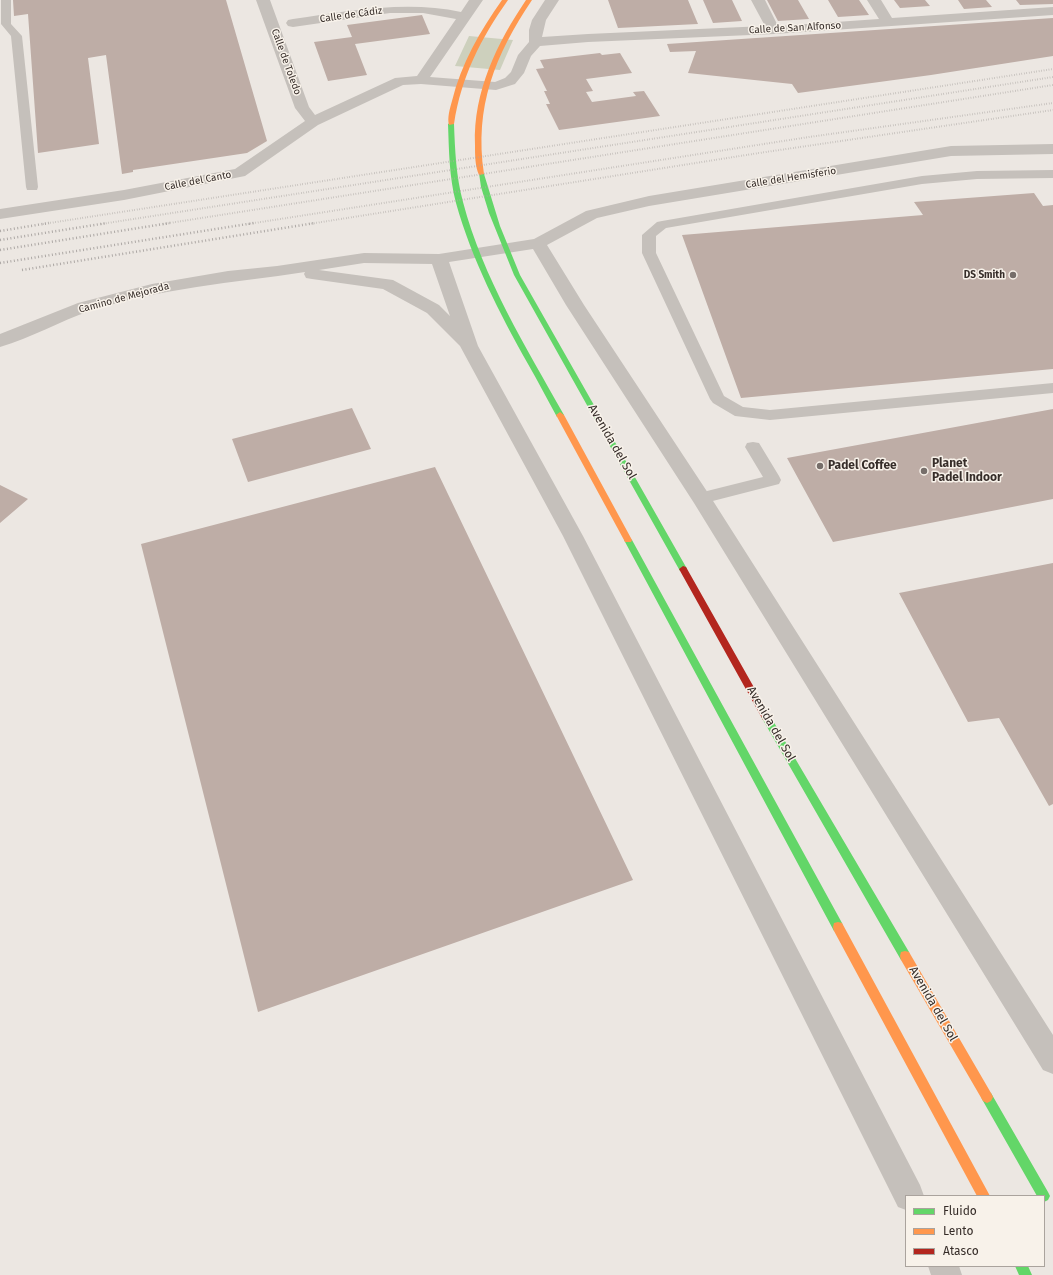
<!DOCTYPE html>
<html>
<head>
<meta charset="utf-8">
<style>
	body { margin:0 }
	#map { position:relative; width:1053px; height:1275px; overflow:hidden; background:#ece7e2; font-family:"Fira Sans",sans-serif }
	canvas { display:block }
	.legend { position:absolute; left:905px; top:1195px; width:140px; height:72px; box-sizing:border-box; background:#f8f2ea; border:1px solid #aaa39d; margin:0; padding:5px 7px; list-style:none; font-size:12px; color:#362d29 }
	.legend li { display:flex; align-items:center; gap:8px; height:20px }
	.legend b { width:20px; border:1px solid #aaa39d }
</style>
</head>
<body>
<div id="map">
<canvas width="1053" height="1275"></canvas>
<ul class="legend">
<li><b style="height:5px;background:#63d668"></b>Fluido</li>
<li><b style="height:5px;background:#ff974d"></b>Lento</li>
<li><b style="height:5px;background:#b3261e"></b>Atasco</li>
</ul>
</div>
<script>
const context = document.querySelector('canvas').getContext('2d');
context.lineJoin = 'round';
function fill(path, color) {
  context.fillStyle = color;
  context.fill(path, 'evenodd');
}
function stroke(path, color, width, dash) {
  context.strokeStyle = color;
  context.lineWidth = width;
  context.lineCap = dash ? 'butt' : 'round';
  context.setLineDash(dash || []);
  context.stroke(path);
}
function drawText(font, color, halo, rows, align = 'center') {
  context.font = font + ' "Fira Sans",sans-serif';
  context.lineWidth = 3;
  context.setLineDash([]);
  context.textBaseline = 'middle';
  context.strokeStyle = halo;
  context.fillStyle = color;
  for (const [text, x, y, turn = 0] of rows) {
    context.save();
    context.translate(x, y);
    context.rotate((+turn || 0) * Math.PI / 180);
    context.textAlign = isNaN(turn) ? turn : align;
    if (halo) context.strokeText(text, 0, 0);
    context.fillText(text, 0, 0);
    context.restore();
  }
}
fill(new Path2D(`
	M469,36l44,4 -13,30 -45,-4z`), '#cdd0bd');
fill(new Path2D(`
	M13,0h213l41,141 -20,12 -114,17v2l-11,2 -16,-119 -18,3 11,86 -61,9 -10,-139 -14,2z
	M608,0h80l10,24 -80,4z
	M703,0h29l10,21 -29,2z
	M767,0h31l11,19 -31,2z
	M828,0h31l10,15 -31,2z
	M894,0h31l5,6 -30,2z
	M958,0h28l6,7 -28,2z
	M1016,0h37v4l-33,1z
	M422,15l8,19 -75,10 12,31 -39,6 -14,-39 38,-5 -5,-12z
	M1053,18v38l-122,19 -133,18 -6,-9 -104,-11 8,-22 -26,1 -3,-8z
	M600,53l2,2 18,-2 12,20 -46,6 7,12 -7,1 6,10 44,-6 -3,-4 11,-1 16,25 -101,14 -13,-26h4l-6,-13h3l-11,-22 8,-1 -4,-8z
	M1034,193l9,13 10,-1v164l-312,29 -59,-163 241,-20 -9,-13z
	M352,408l19,41 -123,33 -16,-43z
	M1053,409v90l-220,43 -46,-84z
	M435,467l198,413 -375,132 -117,-468z
	M0,485l28,14 -28,24z
	M1053,563v241l-4,2 -50,-88 -31,4 -69,-129z`), '#beada6');
fill(new Path2D(`
	M1,0h10v24l11,12 16,151 -1,3h-10l-1,-3 -15,-151 -10,-12z
	M1053,170v8l-76,1 -55,5 -256,44 -10,8v17l68,143 19,11 27,3 283,-27v10l-283,27 -35,-4 -22,-13 -3,-4 -68,-146v-18l15,-13 5,-1 260,-45 55,-5z
	M753,442l6,1 20,33 2,4 -2,4 -78,20 -6,-2 -2,-4 2,-4 68,-17 -18,-30 2,-4z`), '#c5c0bb');
fill(new Path2D(`
	M256,0h14l39,107 6,8 80,-37 22,-2 39,-57 -33,-6h-33l-97,14 -5,-1 -2,-3 2,-3 5,-1c55,-8 114,-19 168,-7l8,-12h14l-53,77 65,5 10,-4 6,-6 7,-17 11,-13v-12l3,-10 13,-20h14l-13,20 -4,17 46,-3 177,-8 -14,-26h14l13,26 101,-7 -12,-19h14l11,18 161,-11v8l-279,19 -186,8 -48,4 -9,10 -7,17 -9,11 -19,6 -75,-6 -18,1 -85,40 -73,51 -121,24 -124,19v-10l124,-19 111,-21 70,-48 -10,-13z
	M1053,144v10l-102,2 -302,50 -52,12 -50,27 37,60 124,188 345,542v39l-10,-4 -349,-567 -128,-198 -33,-56 -84,13 29,84 105,190 337,649 4,11h-18v14l-8,-3 -335,-671 -103,-190 -33,-33 -44,-24 -71,-10 -6,-1 -2,-4 1,-2c-72,11 -145,16 -215,39 -30,10 -59,27 -90,36v-13l78,-31 74,-19 76,-13 49,-5 87,-13 75,1 95,-15 52,-28 63,-15 302,-50zM364,263l68,1 18,52 -11,-11 -46,-25 -74,-10z
	M928,1266h31l3,9h-31z`), '#c5c0bb');
fill(new Path2D(`
	M451,122l3,2c1,26 2,52 9,78 20,76 63,145 101,213l-1,2h-6c-10,-18 -19,-36 -29,-53 -29,-52 -56,-104 -72,-161 -7,-26 -7,-53 -8,-79z
	M479,173l5,1 16,52 20,49 166,292 1,2 -1,2h-6l-166,-296 -25,-62 -8,-26z
	M628,537l4,3 210,383 1,4 -1,4 -4,1 -4,-1 -210,-391z
	M766,713l3,1 140,238 1,4 -1,4 -4,1 -4,-1 -138,-240 -2,-3 2,-3z
	M987,1091l4,2 57,99 2,4 -2,4 -4,2v-6h-7l-54,-95 -2,-4 2,-4z
	M1015,1266h13l4,9h-13z`), '#63d668');
fill(new Path2D(`
	M502,0h6c-27,38 -47,77 -54,124l-5,1c-2,-7 1,-17 3,-24 9,-37 28,-70 50,-101z
	M526,0h6c-37,55 -58,107 -48,174l-5,1c-4,-9 -4,-20 -4,-30 -2,-53 22,-102 51,-145z
	M560,412l4,3 68,125 -1,2h-6l-1,-2 -68,-125z
	M838,922l4,1 148,273h-13l-143,-265 -1,-4 1,-4z
	M905,951l4,1 82,141 2,4 -2,4 -4,2 -4,-2 -82,-141 -1,-4 1,-4z`), '#ff974d');
fill(new Path2D(`
	M683,566l3,1 83,147 2,3 -2,3 -3,1 -3,-1 -84,-151z`), '#b3261e');
stroke(new Path2D(`
	M43,224l1010,-155
	M101,224l952,-147
	M163,224l890,-139
	M248,224l561,-87 244,-34
	M309,224l450,-71 294,-43`), '#ada8a5', 2, [0.5, 2]);
stroke(new Path2D(`
	M0,231l49,-8
	M0,240l107,-17
	M0,250l170,-27
	M0,263l254,-40
	M22,270l293,-47`), '#ada8a5', 2.5, [1, 2.5]);
for (const [x, y, r, color] of [
	[1013,275,4,"#766e6a"],
	[820,466,4,"#766e6a"],
	[924,471,4,"#766e6a"]
]) {
  const dot = new Path2D();
  dot.arc(x, y, r, 0, 2 * Math.PI);
  context.fillStyle = color;
  context.fill(dot);
  stroke(dot, '#f8f2ea', 1.5);
}
drawText('10px', '#362d29', '#f8f2ea', [
	["Calle de Cádiz",351,15,-8],
	["Calle de San Alfonso",795,28,-3],
	["Calle de Toledo",286,62,70],
	["Calle del Hemisferio",791,178,-9],
	["Calle del Canto",198,181,-11],
	["Camino de Mejorada",124,298,-15]
]);
drawText('bold 10px', '#362d29', '#f8f2ea', [
	["DS Smith",1005,275]
], 'right');
drawText('12px', '#362d29', '#f8f2ea', [
	["Avenida del Sol",612,442,60],
	["Avenida del Sol",771,724,60],
	["Avenida del Sol",933,1004,60]
]);
drawText('bold 12px', '#362d29', '#f8f2ea', [
	["Planet",932,464],
	["Padel Indoor",932,478],
	["Padel Coffee",828,466]
], 'left');
</script>
</body>
</html>
